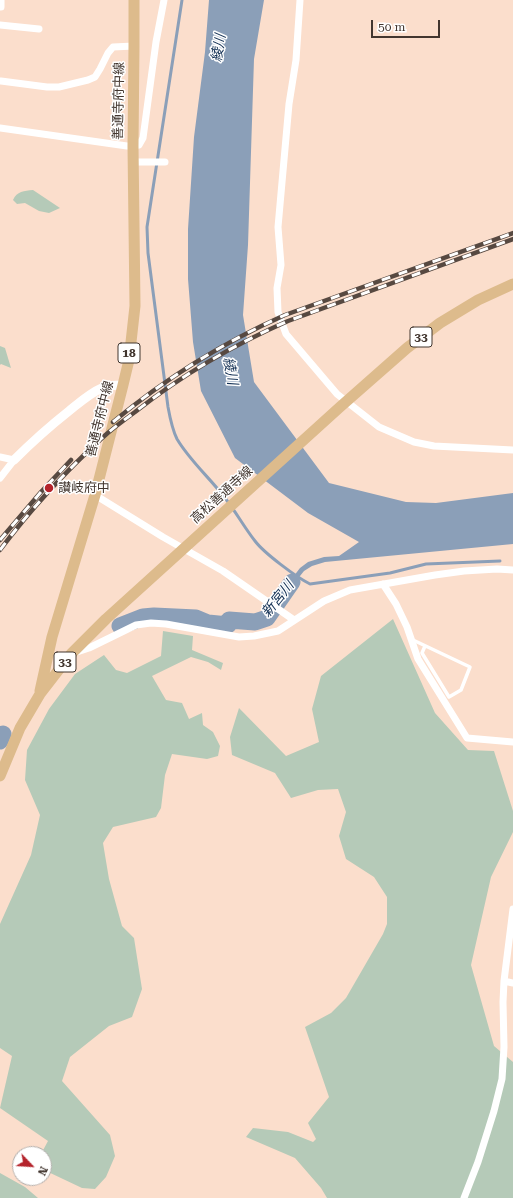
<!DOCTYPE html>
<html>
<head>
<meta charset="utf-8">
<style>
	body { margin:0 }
	#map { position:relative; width:513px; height:1198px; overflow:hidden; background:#fbdecc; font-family:"Roboto Serif",serif }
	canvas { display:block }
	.north { position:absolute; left:12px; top:1146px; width:40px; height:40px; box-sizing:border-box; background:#fff; border:1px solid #b3afac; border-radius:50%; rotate:115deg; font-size:11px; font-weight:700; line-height:16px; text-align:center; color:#42362f }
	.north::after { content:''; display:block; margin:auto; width:14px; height:18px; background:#b4232b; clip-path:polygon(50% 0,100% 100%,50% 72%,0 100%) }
	.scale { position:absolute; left:371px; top:20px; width:69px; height:18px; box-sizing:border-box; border:2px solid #42362f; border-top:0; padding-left:5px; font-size:12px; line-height:14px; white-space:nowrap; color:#42362f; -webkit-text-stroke:3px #fff; paint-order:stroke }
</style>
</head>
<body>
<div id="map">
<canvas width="513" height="1198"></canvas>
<div class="north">N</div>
<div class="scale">50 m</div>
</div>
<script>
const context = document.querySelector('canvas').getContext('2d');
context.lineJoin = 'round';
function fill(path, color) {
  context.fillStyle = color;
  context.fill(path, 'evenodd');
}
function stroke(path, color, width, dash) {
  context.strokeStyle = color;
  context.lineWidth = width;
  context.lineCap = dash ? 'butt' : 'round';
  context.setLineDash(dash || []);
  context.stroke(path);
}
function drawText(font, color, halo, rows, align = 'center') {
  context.font = font + ' "Roboto Serif","Noto Sans JP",serif';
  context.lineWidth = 3;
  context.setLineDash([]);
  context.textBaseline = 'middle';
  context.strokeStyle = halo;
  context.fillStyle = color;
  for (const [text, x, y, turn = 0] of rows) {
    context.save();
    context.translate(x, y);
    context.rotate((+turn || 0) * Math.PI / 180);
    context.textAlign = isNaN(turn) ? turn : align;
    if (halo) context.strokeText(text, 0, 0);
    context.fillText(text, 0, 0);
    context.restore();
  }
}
fill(new Path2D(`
	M33,190l27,18 -11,5 -10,-2 -14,-8 -8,1 -4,-4c4,-9 11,-9 20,-10z
	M0,346l5,2 6,20 -10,-4 -1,1z
	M393,619l42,94 33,37 26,1 19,60v21l-22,45 -20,88 23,81 19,16v136h-186l-6,-10 -26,-30 -49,-21 7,-9 35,4 25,10 3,-3 -8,-16 21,-26 -24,-70 26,-14 15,-15 37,-64 4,-10v-27l-13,-20 -28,-18 -7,-23 7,-24 -8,-23 -20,1 -27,8 -16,-25 -43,-18 -2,-18 9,-29 47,48 33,-14 -7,-33 9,-33z
	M163,631l30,5 -1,14 31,13 -2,7 -13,-8 -17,-5 -39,19 14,24 16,3 7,16 13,-6 1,12 10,7 7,14 -2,10 -11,3 -35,-5 -7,21 -4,33 -5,9 -43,10 -10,16 6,36 13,47 12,12 8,51 -10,28 -23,9 -39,31 -8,24 48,54 5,21 -9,21 -11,12 -13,-1 -38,-18v-16h-3l7,-13 -48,-33 12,-52 -12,-8v-124l31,-69 9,-40 -15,-35 2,-30 22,-41 26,-35 29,-19 12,15 11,3 34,-17z
	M0,1173l25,14 13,11h-38z`), '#b5cab8');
fill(new Path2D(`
	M209,0h55l-10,59 -6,186 -5,70 11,67 75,101 77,19 30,1 77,-10v51l-188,18 -13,4 -8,5 -24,30 -3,-3 23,-30 8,-6 16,-5 15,-1 20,-14 -51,-29 -73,-55 -34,-67 -8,-49 -5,-63v-50l6,-92 11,-85z`), '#8b9fb8');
stroke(new Path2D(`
	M182,0l-35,227 1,26 20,154c2,11 4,22 9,32 13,22 33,39 48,59 11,14 19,29 30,43 9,12 41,36 55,43l80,-11 36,-9 74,-3`), '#8b9fb8', 3);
stroke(new Path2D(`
	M120,626l23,-9 11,-1 42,2 12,5 20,2 1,-5 26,2 12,-4 25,-36
	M0,741l3,-7`), '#8b9fb8', 17);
stroke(new Path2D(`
	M413,640l57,27 -9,23 -12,7 -27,-44 3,-7`), '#fff', 3.5);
stroke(new Path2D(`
	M1,0v7
	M300,0l-4,60 -7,44 -11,123 3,38 -4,23 1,24 8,22 51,60 42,33 35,15 20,4 79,4
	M0,25l39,4
	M1,81l46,6h12l29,-7 7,-3 5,-8 8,-16 5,-6 21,-1
	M0,128l127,18h6l6,-1 4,-7 13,-96 8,-42
	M133,162h32
	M0,457l14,3 -14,18
	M95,495l68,42 60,34 71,49
	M383,584l13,20 11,23 11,32 49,79 46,4
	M74,653l15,-5 47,-23 15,-2 15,1 73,13 15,-1 24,-5 46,-30 26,-11 85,-15 29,-4 33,-2 16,1
	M504,981l9,2
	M464,1198l14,-36 16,-51 8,-32 2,-32 -1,-45 1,-21 9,-72`), '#fff', 7);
stroke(new Path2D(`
	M14,460c18,-18 36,-34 55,-49 10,-8 21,-18 33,-23 7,-3 14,-3 21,-3`), '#fff', 9);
stroke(new Path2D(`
	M40,691l12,-54 43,-142 28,-110 6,-25 6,-54 -2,-160 1,-100v-46
	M0,776l20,-48 20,-34 31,-40 35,-35 234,-212 67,-59 33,-25 38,-23 35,-16`), '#ddbb8c', 11);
const rail = new Path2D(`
	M113,422c53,-44 109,-79 172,-107l228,-82
	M0,540l41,-48 30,-32
	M0,550c30,-40 65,-78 102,-112 10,-9 22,-18 33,-26 47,-37 98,-67 153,-91l225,-82`);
stroke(rail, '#574941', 4.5);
stroke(rail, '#fff', 3, [9]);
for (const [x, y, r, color] of [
	[49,488,5,"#b4232b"]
]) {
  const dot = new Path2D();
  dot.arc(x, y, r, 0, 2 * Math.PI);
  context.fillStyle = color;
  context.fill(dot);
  stroke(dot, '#fff', 1.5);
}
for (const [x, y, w] of [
	[421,337,22],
	[129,353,22],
	[65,662,22]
]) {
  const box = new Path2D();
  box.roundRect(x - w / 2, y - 10, w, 20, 3);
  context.fillStyle = '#fff';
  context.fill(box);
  stroke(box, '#42362f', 1);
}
drawText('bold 12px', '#42362f', null, [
	["33",421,337],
	["18",129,353],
	["33",65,662]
]);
drawText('13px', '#42362f', '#fff', [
	["善通寺府中線",119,101,-89],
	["善通寺府中線",100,419,-76],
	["高松善通寺線",222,495,-42]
]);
drawText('13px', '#42362f', '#fff', [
	["讃岐府中",58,488]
], 'left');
drawText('italic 14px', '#133054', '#fff', [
	["綾川",219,48,-81],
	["綾川",230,371,80],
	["新宮川",278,599,-51]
]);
</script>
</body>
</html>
